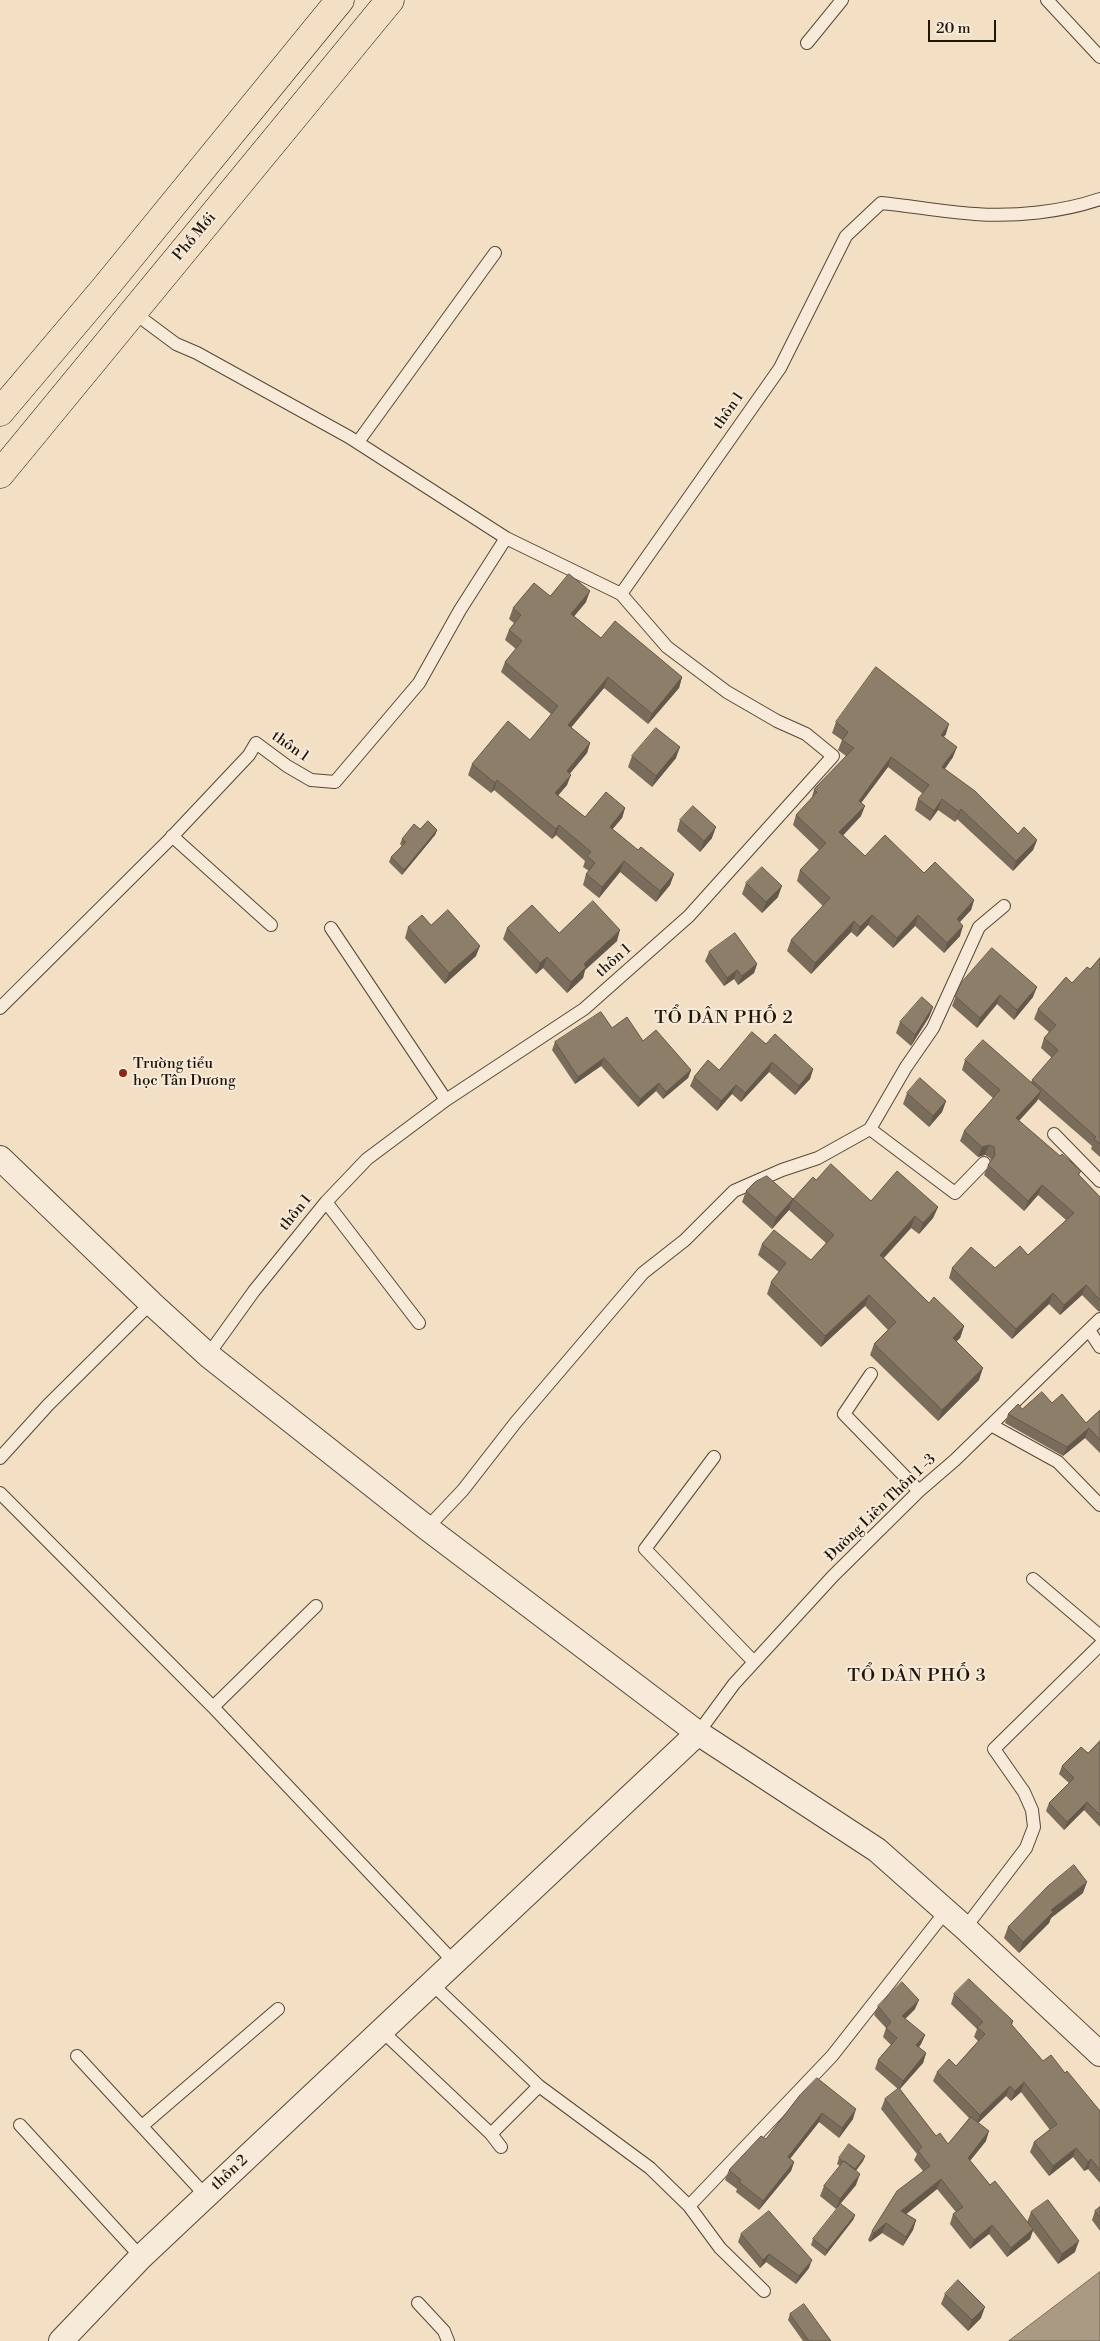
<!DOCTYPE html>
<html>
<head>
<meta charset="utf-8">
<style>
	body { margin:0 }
	#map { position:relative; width:1100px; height:2341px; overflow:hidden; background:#f2dfc4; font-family:"Libre Bodoni",serif }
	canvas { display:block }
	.scale { position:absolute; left:928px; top:20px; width:68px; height:22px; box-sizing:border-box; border:2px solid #1f1508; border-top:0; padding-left:6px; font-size:15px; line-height:18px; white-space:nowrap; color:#1f1508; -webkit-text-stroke:4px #f7ead9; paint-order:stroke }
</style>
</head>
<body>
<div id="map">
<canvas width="1100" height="2341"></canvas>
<div class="scale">20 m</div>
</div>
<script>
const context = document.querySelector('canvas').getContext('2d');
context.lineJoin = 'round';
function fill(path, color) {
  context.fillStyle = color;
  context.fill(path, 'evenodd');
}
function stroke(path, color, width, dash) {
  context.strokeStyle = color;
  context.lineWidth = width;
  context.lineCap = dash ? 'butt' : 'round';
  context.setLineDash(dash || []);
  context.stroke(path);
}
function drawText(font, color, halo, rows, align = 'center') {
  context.font = font + ' "Libre Bodoni",serif';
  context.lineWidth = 4;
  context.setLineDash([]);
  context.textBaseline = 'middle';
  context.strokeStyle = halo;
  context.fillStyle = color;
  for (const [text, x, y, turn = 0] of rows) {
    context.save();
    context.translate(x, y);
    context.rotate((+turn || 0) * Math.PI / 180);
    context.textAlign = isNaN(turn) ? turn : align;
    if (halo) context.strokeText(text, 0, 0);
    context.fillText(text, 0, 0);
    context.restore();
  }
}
const water = new Path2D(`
	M1100,2272v69h-91z`);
fill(water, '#aa9a84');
stroke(water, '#726552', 1);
const lane = new Path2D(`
	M1047,0l53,57
	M807,43l35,-43
	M133,312l43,32 21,9 152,84 157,101
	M358,442l137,-189
	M172,836l99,89
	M331,928l115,172
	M0,1008l167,-166 82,-87 7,-12 31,23 24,14 24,2 84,-99 41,-73 46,-72 115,56
	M870,1129l85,64 29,-30
	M1054,1134l46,47
	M326,1202l93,121
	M1089,1330l11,17
	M208,1355l46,-64 72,-89 41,-43 79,-59 138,-91 105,-93 144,-160 -27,-22 -29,-13 -50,-29 -60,-45 -46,-53 159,-226 66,-132 35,-33c31,3 63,9 94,11 40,3 87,-2 125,-15
	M871,1374l-27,40 75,77
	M991,1425l67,37 42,43
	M714,1457l-69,92 109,113
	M0,1458l48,-53 103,-102
	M0,1493l213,214 241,255
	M427,1528l36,-38 53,-68 127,-149 42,-33 49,-49 48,-21 36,-12 52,-29 36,-62 27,-39 46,-101 25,-21
	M1033,1579l67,57
	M213,1707l103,-101
	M698,1733l36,-49 99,-108 86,-85 36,-31 145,-141
	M965,1928l61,-80 8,-21 -2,-17 -8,-18 -30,-43 106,-104
	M432,1984l107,102 111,82 39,38 31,42 44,43
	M381,2030l110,104 10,13
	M77,2056l129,140
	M20,2125l121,132
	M142,2126l136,-117
	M491,2134l48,-48
	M689,2206l143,-150 114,-145
	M418,2303l26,28 4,10`);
const street = new Path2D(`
	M0,1158l151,145 57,52 219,173 271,205 179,117 88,78 135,126
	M61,2341l80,-84 557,-524`);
const primary = new Path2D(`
	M0,412l104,-123 236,-289
	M0,474l390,-474`);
stroke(lane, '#544837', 14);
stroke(street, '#544837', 26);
stroke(primary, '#1f1508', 29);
stroke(lane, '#f7ead9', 12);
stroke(street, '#f7ead9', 24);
stroke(primary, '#f2dfc4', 28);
fill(new Path2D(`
	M550,596l36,6 -12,14 27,22 81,39 -3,11 -31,36 -44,-36 -33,39 19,16 -3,10 -18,21 -2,11 -9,10 27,22 40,-9 -3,10 -10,11 26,21 36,24 -4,11 -14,17 -36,-30 -21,26 -16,-13 3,-11 3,-3 -6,-4 2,-6 -29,-26 -4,4 -58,-49 -3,3 -23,-18 4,-11 58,-24 21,-26 -50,-42 4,-10 11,-13 -11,-9 4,-10 5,-7 -5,-4 4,-11z
	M836,722l110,12 -2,3 9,20 -8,12 73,65 19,6 -4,10 -20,21 -56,-52 -2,3 -17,-12 -8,11 -15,-11 3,-11 5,-5 -35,-27 -27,36v13l-18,19 22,21 59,17 50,27 -3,10 -11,12v14l-16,17 -29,-27 -22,22 -25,-23 -11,12 -6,-5 -40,42 -24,-23 4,-11 32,-34 -26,-25 3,-11 19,-20 -26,-25 3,-10 15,-15 3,-10 32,-34 -8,-6 4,-10 -10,-7z
	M632,756l44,2 -24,29 -24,-20z
	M680,820l32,18 -12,14 -23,-21z
	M420,829l17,1 -2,5 -33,40 -13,-13 2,-5 11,-11 -2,-2 2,-5z
	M746,883l32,14 -16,16 -20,-19z
	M431,925l45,31 -31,28 -40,-46 3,-11z
	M507,928l52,5 58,8 -32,29 -2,8 -16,15 -24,-25 -7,6 -33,-35z
	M709,952l48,12 -3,9 -16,12 -4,-6 -10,7 -19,-25z
	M1100,958v199l-9,-8 1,-3 -54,-47 -1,2 -18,20 41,35 21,15 -2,4 21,22v115l-2,-1 -16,-16 -22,20 -11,-11 -37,35 -63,-61 3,-10h43l33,-13 38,-35 -28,-25 -14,16 -40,-36 4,-10 3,-4 -1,-3 -5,-3 -7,2 -18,-16 4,-10 29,-33 -31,-28 3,-10 66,22 1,-2 20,-22 -11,-10 3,-10 5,-6 -15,-13 4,-10 52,-40z
	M961,983l72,14 -19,23 -17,-16 -20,24 -25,-22z
	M933,1007l-4,10 -18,29 -15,-13 4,-11z
	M612,1028l31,13 48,29 -3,8 -25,21 -7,-8 -18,16 -37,-41 -26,18 -23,-34 3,-8z
	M766,1044l47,25 -3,10 -15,16 -26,-23 -28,30 -9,-8 -15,17 -27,-25 4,-9 25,-7z
	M907,1093l39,8 -4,11 -13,15 -26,-23z
	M816,1180l55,21 67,6 -5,11 -14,16 -8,-6 -27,30 45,45 35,23 -4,12 -4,3 23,39 -41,41 -68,-66 4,-11 14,-14 -23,-24 -44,41 -54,-53 4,-12 8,-10 -21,-17 4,-11 49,16 15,-17 -37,-33 -17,19 -30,-27 4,-11 47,8z
	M1052,1403l34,20 14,-13v43l-15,-15 -22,18 -58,-33 3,-9 14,-5z
	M1100,1741v86l-16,-17 -20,20 -18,-19 3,-8 20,-20 -10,-9 3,-8 26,-13z
	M1083,1893l-32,25 -2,5 -30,30 -15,-15 4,-11z
	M954,1994l59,27 -1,4 31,36 22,12 35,38v72l-12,-14 -4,2 -11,-14 -24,19 -19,-24 4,-10 16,-12 -29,-38 -10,9 -5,-5 -28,27 8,18 -16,20 20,24 37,37 4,-10 44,40 -17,12 -25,-33 -3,8 -23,18 -18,-23 -19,15 -20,-25 3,-10 3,-2 -19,-23 -31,25 10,6 -3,10 -10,16 -21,-13 -12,9 -2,-2 4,-9 51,-60 -9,-11 3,-6 -36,-45 4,-10 13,-10 -23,-20 3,-9 13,-15 -8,-8 3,-9 -12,-13 4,-9 37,3 -10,10 20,16 -4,9 -2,3 7,6 -3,10 -23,26 36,47 12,8 21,-26 -36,-37 4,-9 19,-6 22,-25 -4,-4 3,-8 -26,-25z
	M800,2095l53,24 -14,19 -20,-16 -29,37 4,3 -3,9 -32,39 -23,-18 1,-3 -12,-9 4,-10 37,-31z
	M865,2156l-2,5 -7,10v14l-20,24 -16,-13 4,-10 16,-20 -3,-2 2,-6z
	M1100,2207v24l-8,-11 3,-9z
	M855,2215l-2,5 -28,36 -14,-11 2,-6z
	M741,2234l68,34 -13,16 -30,-22 -6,6 -22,-26z
	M945,2294l36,24 -13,13 -27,-27z
	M790,2314l41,27h-28l-15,-21z`), '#796c5b');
fill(new Path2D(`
	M590,591l-4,11 -19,23 4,-11z
	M608,677l-4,11 -39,47 3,-10z
	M682,677l-3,11 -31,36 4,-10z
	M949,724l-3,10 -9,11 4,-10z
	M590,743l-3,10 -24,29 4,-11z
	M680,747l-4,11 -24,29 4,-11z
	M957,747l-4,10 -15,20 4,-10z
	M891,757l-3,10 -33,44 4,-10z
	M571,775l-4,10 -15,18 3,-10z
	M497,780l-3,10 -3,3 4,-10z
	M942,799l-4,11 -8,11 4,-10z
	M865,806l-4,10 -25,27 3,-11z
	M625,808l-3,10 -16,19 4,-10z
	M961,809l-4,10 -2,3 4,-10z
	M559,825l-3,10 -4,4 4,-10z
	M716,827l-4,11 -12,14 4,-11z
	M437,830l-2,5 -33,40 2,-5z
	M1037,840l-4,10 -20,21 3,-10z
	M624,861l-4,11 -21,26 3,-11z
	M674,874l-4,11 -14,17 4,-11z
	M782,886l-4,11 -16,16 4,-11z
	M974,900l-3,10 -18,19 4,-10z
	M872,915l-4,10 -11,12 3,-10z
	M918,915l-3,11 -22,22 4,-10z
	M854,921l-3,11 -40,42 4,-11z
	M963,926l-3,10 -16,17 3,-10z
	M620,930l-3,11 -32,29 -2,8 -16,15 4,-11 13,-18z
	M480,946l-4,10 -31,28 4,-11z
	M547,957l-4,11 -7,6 4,-11z
	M757,964l-3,9 -16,12 4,-9z
	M737,970l-3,9 -10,7 3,-8z
	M1037,987l-4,10 -19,23 3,-10z
	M1000,995l-3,9 -20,24 3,-10z
	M933,1007l-4,10 -18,29 4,-11z
	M604,1058l-3,8 -26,18 3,-7z
	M772,1062l-3,10 -28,30 4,-9z
	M813,1069l-3,10 -15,16 4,-9z
	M691,1070l-3,8 -25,21 3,-7z
	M659,1083l-3,8 -18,16 2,-8z
	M736,1085l-4,9 -15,17 4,-10z
	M1041,1091l-4,10 -25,27 4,-10z
	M946,1101l-4,11 -13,15 4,-11z
	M989,1145l-4,10 -7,2 4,-10z
	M1042,1185l-4,10 -14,16 4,-10z
	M793,1199l-4,11 -17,19 4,-11z
	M938,1207l-5,11 -14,16 4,-11z
	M915,1216l-4,12 -35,38 4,-11z
	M1086,1285l-4,10 -22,20 4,-10z
	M1053,1293l-4,11 -37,35 4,-10z
	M869,1295l-4,11 -44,41 4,-11z
	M964,1326l-4,12 -11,11 4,-11z
	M983,1368l-4,12 -41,41 4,-11z
	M1089,1428l-4,10 -22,18 4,-9z
	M1087,1802l-3,8 -20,20 3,-8z
	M1087,1882l-4,11 -32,25 -2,5 -30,30 4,-11 28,-32z
	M919,2000l-4,9 -16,16 3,-9z
	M925,2035l-4,9 -8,10 3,-9z
	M926,2053l-3,10 -24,27 4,-9z
	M1024,2082l-3,10 -10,9 4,-10z
	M1010,2086l-4,10 -30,29 4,-10z
	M856,2109l-3,10 -14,19 3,-10z
	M822,2113l-3,9 -35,44 4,-9z
	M989,2131l-3,10 -22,27 4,-10z
	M1076,2148l-3,9 -24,19 4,-10z
	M865,2156l-2,5 -11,14 2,-5z
	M1091,2159l-3,10 -4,2 4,-9z
	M794,2162l-3,9 -32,39 4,-9z
	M860,2174l-4,11 -20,24 4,-10z
	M941,2179l-4,10 -39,32 3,-10z
	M855,2215l-2,5 -28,36 2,-6z
	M916,2220l-3,10 -10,16 3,-9z
	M886,2223l-4,10 -12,9 4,-9z
	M992,2225l-3,9 -19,15 4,-9z
	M1033,2229l-3,10 -23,18 4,-9z
	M1079,2241l-4,11 -17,12 4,-10z
	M769,2254l-3,8 -6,6 3,-8z
	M812,2260l-3,8 -13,16 3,-8z
	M985,2307l-4,11 -13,13 4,-11z`), '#63584a');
const building = new Path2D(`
	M569,574l21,17 -19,23 30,24 14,-17 67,56 -30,37 -44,-37 -40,48 22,18 -23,28 4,4 -16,18 30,24 21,-25 19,16 -15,19 28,23 3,-3 33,27 -14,17 -36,-30 -22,26 -16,-13 9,-11 -8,-7 4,-4 -32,-27 -3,4 -59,-49 -2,3 -23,-19 36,-43 22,19 28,-34 -53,-44 17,-21 -13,-11 12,-15 -8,-7 21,-25 16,13z
	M876,667l73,57 -8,11 16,12 -15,20 33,24 43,43 6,-7 13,13 -21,21 -55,-52 -2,3 -17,-13 -8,12 -16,-12 11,-14 -38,-28 -32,44 6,5 -26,26 26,24 20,-21 39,38 11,-11 39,38 -17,19 6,7 -16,17 -29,-28 -21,23 -25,-23 -12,12 -6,-6 -39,42 -24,-23 39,-42 -30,-28 26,-27 -30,-28 21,-23 -3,-2 2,-3 38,-39 -12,-8 6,-8 -12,-10z
	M656,728l24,19 -24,29 -24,-20z
	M693,806l23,21 -12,14 -24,-21z
	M428,821l9,9 -33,40 -13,-13 15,-15 -4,-3 12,-15 6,5z
	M762,867l20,19 -16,16 -20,-19z
	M593,901l27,29 -36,34 2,3 -15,15 -24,-25 -7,6 -33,-35 25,-23 27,28z
	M448,910l32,36 -31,27 -41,-46 14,-12 9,10z
	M735,933l22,31 -15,12 -5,-6 -10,8 -18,-26z
	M992,948l45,39 -20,23 -17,-15 -20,23 -25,-22 6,-13z
	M1100,958v186l-6,-5 2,-2 -64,-57 26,-30 -14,-12 12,-13 -18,-16 28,-32 6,6 15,-16 3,2z
	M922,997l11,10 -18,28 -15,-13z
	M601,1012l11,16 15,-11 16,24 13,-11 35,40 -25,22 -7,-9 -19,16 -36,-41 -26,19 -23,-35z
	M752,1032l14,12 9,-10 38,35 -14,17 -27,-24 -27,31 -9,-8 -15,16 -27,-24 14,-17 11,10z
	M983,1040l58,51 -25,27 44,38 2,-2 19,17 -3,3 22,23v103l-14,-15 -22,20 -11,-12 -37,36 -64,-61 19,-21 24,21 25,-22 8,9 46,-42 -32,-28 -14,16 -40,-36 7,-10 -1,-8 -5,-2 -7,2 -18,-16 36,-41 -35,-30z
	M920,1078l26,23 -13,15 -26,-23z
	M831,1164l40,37 26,-30 41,36 -15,16 -8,-7 -35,39 49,48 5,-6 30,29 -11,12 30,30 -41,42 -68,-66 22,-22 -27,-27 -44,41 -54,-54 15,-19 -24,-19 12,-14 37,30 23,-25 -41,-36 20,-22 3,3z
	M767,1176l26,23 -17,19 -30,-27 9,-9z
	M1042,1392l10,11 10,-9 24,29 14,-13v30l-11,-12 -22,19 -59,-33 10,-10 4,5z
	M1100,1741v74l-13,-13 -20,20 -18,-19 25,-25 -12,-12 19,-19 7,6z
	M1074,1865l13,17 -36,28 2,2 -30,30 -15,-15 40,-41z
	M969,1979l44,42 -2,3 32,37 8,-6 14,18 2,-2 33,40v59l-9,-11 -3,3 -12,-14 -23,18 -19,-24 23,-18 -33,-42 -9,9 -5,-5 -30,29 -43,-43 12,-13 7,7 29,-32 -8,-7 6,-5 -29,-28z
	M902,1982l17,18 -17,16 23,19 -9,10 10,8 -23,28 -25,-21 19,-22 -11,-10 5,-6 -13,-16z
	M817,2078l39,31 -14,19 -20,-15 -34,44 6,5 -31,39 -24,-19 2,-2 -12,-10 32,-34 5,3 34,-44z
	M899,2088l37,48 4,-3 8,11 23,-27 18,14 -21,27 22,27 5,-4 38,48 -22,19 -19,-23 -18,15 -21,-26 10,-7 -22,-28 -40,32 15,9 -10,17 -20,-14 -12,10 -2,-2 25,-40 33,-25 -12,-15 4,-4 -37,-48z
	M849,2144l16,12 -10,13 -11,-8 -1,1 -4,-4z
	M844,2161l16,13 -20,25 -16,-13z
	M1048,2200l31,41 -17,13 -31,-42z
	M841,2204l14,11 -28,35 -14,-11z
	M1100,2207v10l-5,-6z
	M769,2211l43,49 -13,16 -30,-22 -6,6 -22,-26z
	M958,2280l27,27 -13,13 -27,-26z
	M804,2304l27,37h-22l-19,-27z`);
fill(building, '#8d7e6a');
stroke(building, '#63584a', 1);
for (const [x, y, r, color] of [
	[123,1073,5,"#8f2418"]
]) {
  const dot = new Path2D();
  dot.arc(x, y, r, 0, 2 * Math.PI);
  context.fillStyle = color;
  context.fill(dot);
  stroke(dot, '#f7ead9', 2);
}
drawText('15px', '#1f1508', '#f7ead9', [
	["Phố Mới",195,237,-50],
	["thôn 1",729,411,-55],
	["thôn 1",290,747,35],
	["thôn 1",614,961,-42],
	["thôn 1",296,1213,-51],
	["Đường Liên Thôn 1 -3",881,1508,-44],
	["thôn 2",230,2173,-43]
]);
drawText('15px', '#1f1508', '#f7ead9', [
	["Trường tiểu",133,1064],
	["học Tân Dương",133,1081]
], 'left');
context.letterSpacing = '1px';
drawText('18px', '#1f1508', '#f7ead9', [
	["TỔ DÂN PHỐ 2",724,1019],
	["TỔ DÂN PHỐ 3",917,1677]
]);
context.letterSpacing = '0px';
</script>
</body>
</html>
